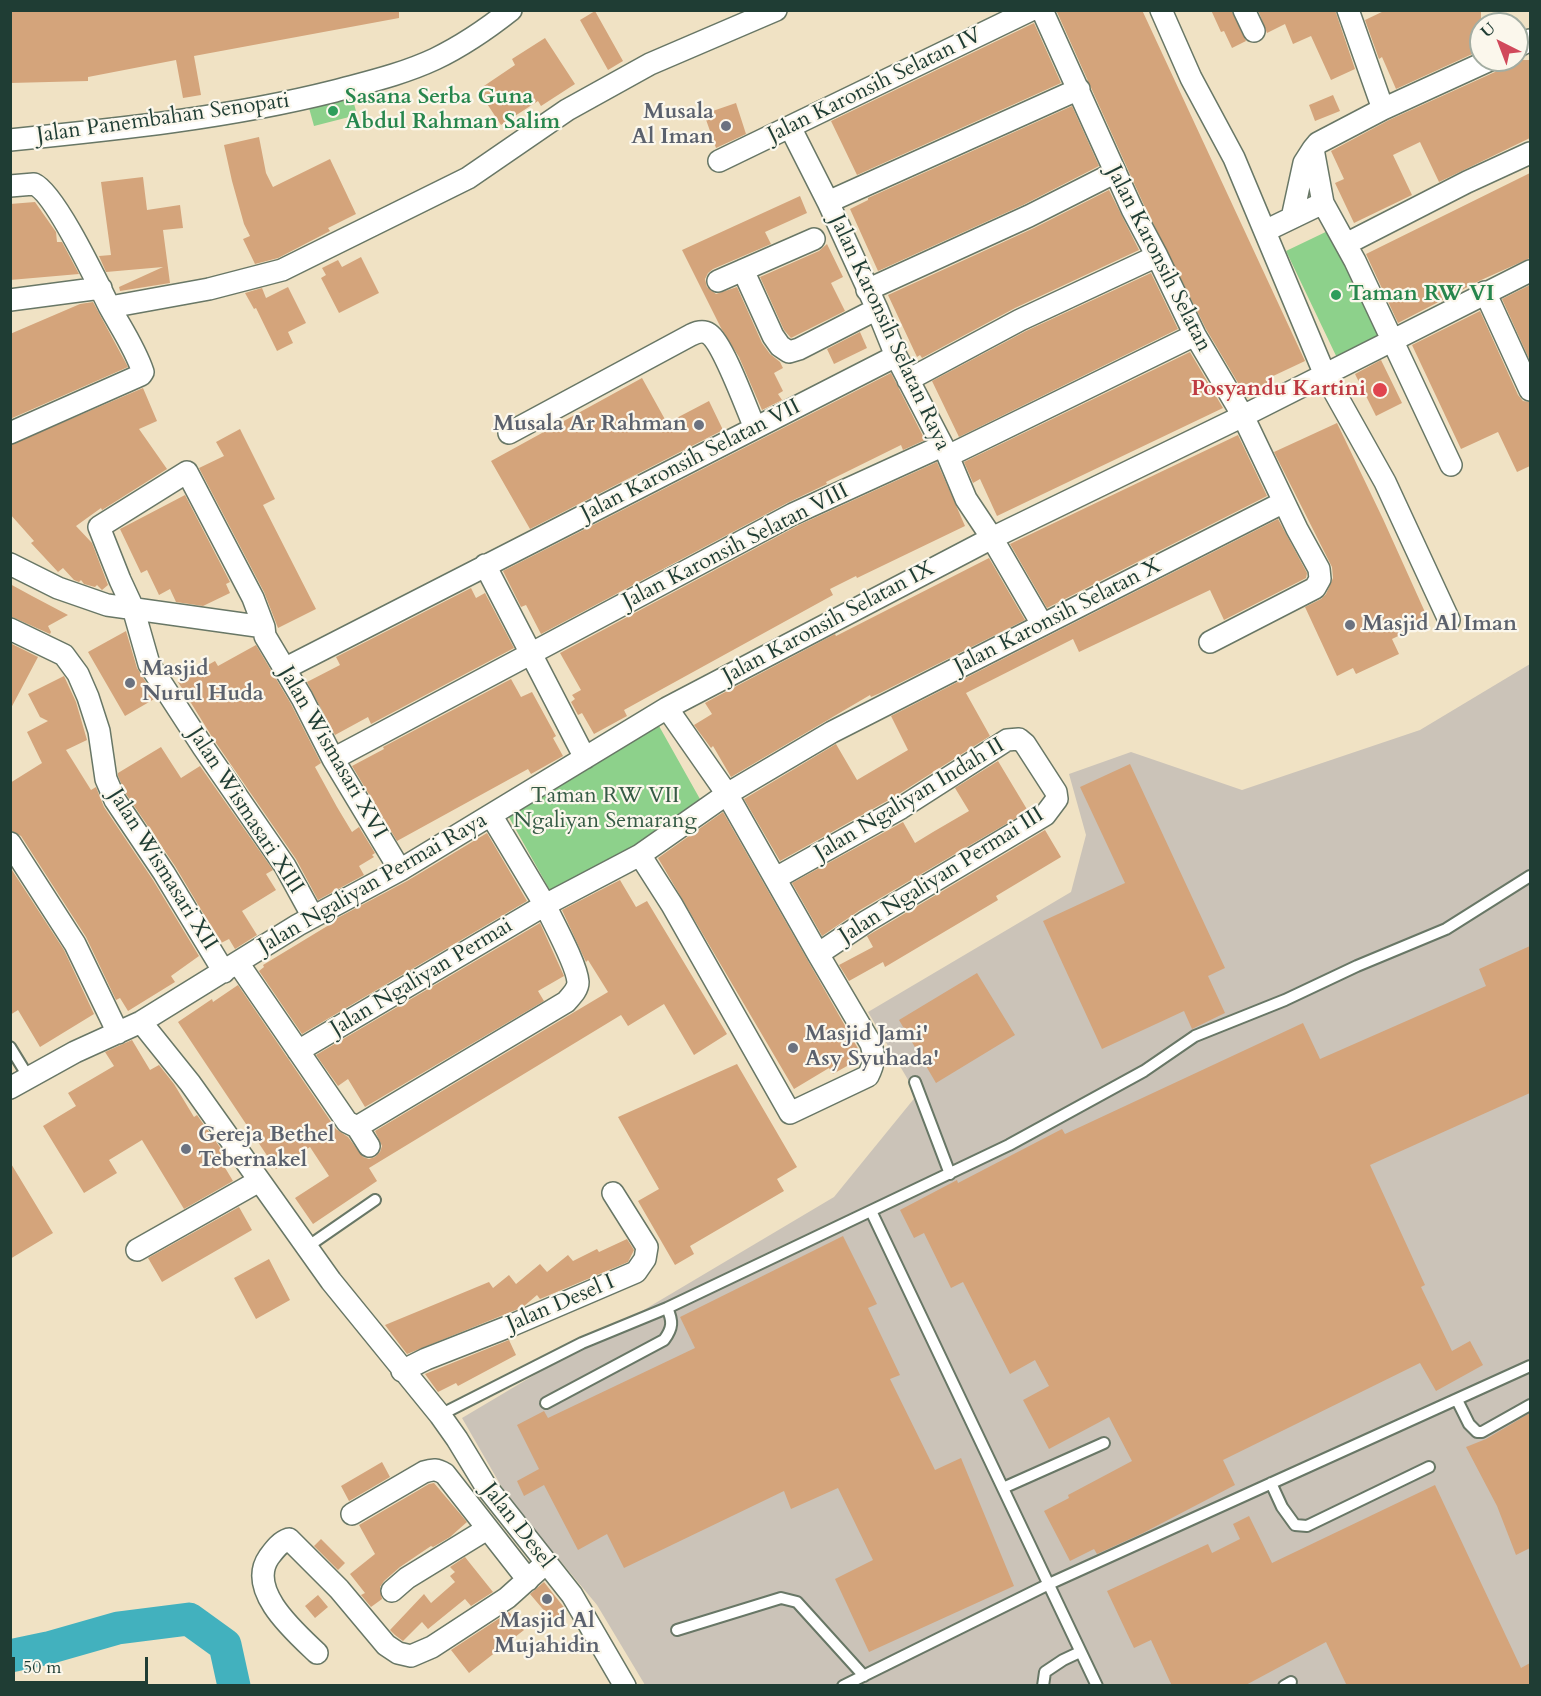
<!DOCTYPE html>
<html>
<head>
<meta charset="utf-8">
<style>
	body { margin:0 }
	#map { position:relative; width:1541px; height:1696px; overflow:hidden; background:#f0e2c4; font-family:Cardo,serif }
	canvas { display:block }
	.frame { position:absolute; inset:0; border:12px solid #1f3d34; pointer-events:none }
	.north { position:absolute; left:1469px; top:12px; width:60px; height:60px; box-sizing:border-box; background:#fbf7ec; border:2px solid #a3ada2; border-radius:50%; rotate:318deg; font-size:16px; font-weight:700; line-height:24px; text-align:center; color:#1f3d34 }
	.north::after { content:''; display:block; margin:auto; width:21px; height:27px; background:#d1495b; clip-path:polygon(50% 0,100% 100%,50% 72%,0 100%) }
	.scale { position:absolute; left:12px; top:1657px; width:136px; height:27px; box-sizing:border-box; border:3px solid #1f3d34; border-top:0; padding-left:8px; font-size:18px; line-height:21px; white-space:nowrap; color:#1f3d34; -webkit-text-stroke:4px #fbf7ec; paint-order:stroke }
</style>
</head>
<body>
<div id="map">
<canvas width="1541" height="1696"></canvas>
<div class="frame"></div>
<div class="north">U</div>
<div class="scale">50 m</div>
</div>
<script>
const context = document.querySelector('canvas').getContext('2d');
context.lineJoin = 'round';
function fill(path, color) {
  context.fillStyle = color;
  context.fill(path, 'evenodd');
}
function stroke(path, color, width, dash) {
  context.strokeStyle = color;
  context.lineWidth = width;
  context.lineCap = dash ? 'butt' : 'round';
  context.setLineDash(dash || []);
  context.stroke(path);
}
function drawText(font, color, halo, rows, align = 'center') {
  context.font = font + ' Cardo,serif';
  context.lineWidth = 4.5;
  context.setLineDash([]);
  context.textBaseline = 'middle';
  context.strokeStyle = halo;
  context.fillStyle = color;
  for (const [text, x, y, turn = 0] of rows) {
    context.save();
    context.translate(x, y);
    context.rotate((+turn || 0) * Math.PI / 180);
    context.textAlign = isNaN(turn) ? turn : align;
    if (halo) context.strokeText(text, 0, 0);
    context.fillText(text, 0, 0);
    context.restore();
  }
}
fill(new Path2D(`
	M1530,664v1021h-885l-48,-80 -89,-107 -46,-80 372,-221 83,-102 -49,-83 203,-120 15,-57 -17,-61 62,-22 111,38 178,-60z`), '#cbc3b8');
fill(new Path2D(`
	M352,96l5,19 -43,11 -5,-18z
	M1334,228l53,111 -48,23 -53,-111z
	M659,726l46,82 -153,86 -46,-82z`), '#8dd18b');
stroke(new Path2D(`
	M10,1656l38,-8 70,-20 71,-9 36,26 9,41`), '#42b1be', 33);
fill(new Path2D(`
	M10,10h389v8l-205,38 7,39 -18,3 -7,-38 -88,17v4l-78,2z
	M1056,10h86l163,351 -34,16 3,8 -27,13 -41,-69 -63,-126z
	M1211,10h20l15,31 -14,7 -8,-17 -3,1z
	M1258,10h77l20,59 -24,11 -20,-44 -18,8 -8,-20 -18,9z
	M1386,10h95v40l-85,39 -14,-32 -3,2 -14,-39z
	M595,11l28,50 -15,9 -28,-50z
	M1034,23l27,60 -204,92 -26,-54z
	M545,38l30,46 -34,22 -3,-5 -37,24 -23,-35 37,-25 -3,-6z
	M1505,60h25v78l-91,44 -19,-40 -27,13 19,40 -58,28 -19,-40 9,-4 -13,-28 58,-31 106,-48z
	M1333,95l7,16 -25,10 -6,-16z
	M736,103l10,31 -30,14 -12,-34z
	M1072,106l27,60 -76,39 -145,66 -28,-62 18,-9v-2z
	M259,137l7,36 7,14 57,-28 26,55 -28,14 2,3 -52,27 -23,6 -12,-25 7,-3 -6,-12 -12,-43 -8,-36z
	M1530,173v85l-51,23 -81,42 -32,-69z
	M143,177l4,33 33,-5 3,23 -20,2 7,53 -50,8 -1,-4 44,-20 -57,5 -7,-16 12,-1 -10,-73z
	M1109,190l30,60 -124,58 -93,50 -2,-3 -3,2 -29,-62 146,-67z
	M800,196l7,17 -42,19 6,12 -58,25 -5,4 -3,6 2,8 9,7 21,-7 25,56 8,11 10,8 3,6 -9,5 9,18 -5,3 4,6 -20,10 -23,-53 -18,-29 -39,-78z
	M35,202l21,30 1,10h5l17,32 -69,6v-76z
	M827,244l16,33 -12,6 14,28 -54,27 -7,-8 -24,-53 59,-26z
	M361,257l18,36 -40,20 -18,-35 5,-3 -4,-7 16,-8 4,7z
	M1151,273l27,56 -219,108 -27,-56 94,-50z
	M1530,285v76l-28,-62z
	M288,287l18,36 -18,9 5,11 -16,8 -21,-43 -2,1 -9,-16 17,-5 4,10z
	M93,302l35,65 -118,52v-85l70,-30z
	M1480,311l38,84 5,6 7,1v64l-13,6 -19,-40 -37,17 -49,-104z
	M860,332l7,16 -33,16 -7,-15z
	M1190,352l33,56 -226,108 -17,-37 -7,4 -9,-21z
	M1381,360l21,43 -26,13 -21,-42z
	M891,373l34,67 -22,10 -2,-5 -75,37 1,2 -40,19 -246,131 -15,-29 -5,2 -18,-36z
	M642,378l25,45 42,-22 14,29 -193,99 -39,-68z
	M143,388l14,33 -18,8 28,40 -65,41 -1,-2 -25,18 16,17 16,42 -6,5 -5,-5 -2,2 -11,-3 -3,-4 -2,2 -5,-2 -11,-12 -5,4 -27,-29 3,-2 -24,-27v-69z
	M1337,423l46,96 46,102 -37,18 7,15 -43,20 -3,-6 -16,8 -32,-69 16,-8 5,-5 7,-16 -1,-11 -58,-115z
	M240,429l35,70 -12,6 53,104 -38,19 -14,-36 -65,-124 25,-12 -8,-14z
	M1238,435l29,61 -220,112 -37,-64z
	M937,462l28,64 -108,52 -1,-2 -26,13 3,6 -209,115 3,6 -33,18 -12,-21 -4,2 -7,-13 4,-3 -3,-4 9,-5 -21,-37 239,-128z
	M185,495l45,87 -4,2 4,9 -27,13 -27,-4 -6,-13 -11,6 -12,-25 -6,3 -21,-44z
	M1278,519l29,54 -1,5 -82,42 -14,-30 -131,62 -6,-13 -107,54 24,43 -96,61 -114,64 -36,-62 92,-55 21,36 51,-30 -17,-34z
	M989,558l36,62 -145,73 -9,4 -1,-2 -139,82 -18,-31 -2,2 -17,-23 18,-11 -7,-11 9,-5 121,-64 1,2z
	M10,584l22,12 36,19 -20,11 3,6 -1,2 -40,-18z
	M471,588l5,10 9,-5 29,55 -143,76 -3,-7 -33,18 -28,-53 33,-17 -4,-8z
	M126,631l11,37 19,30 -31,18 -37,-64z
	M10,643l28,14 -28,53z
	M256,645l35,59 30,59 -6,4 22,40 15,25 7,-5 16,26 -3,2 2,2 -15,9 5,9 -46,25 -22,-41 -82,-119 -36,-58 37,-21 3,5z
	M64,676l12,26 11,38 -21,10 25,40 5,-3 8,20 49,73 46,76 -28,20 4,6 -47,29 -8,-13 -4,2 -30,-63 -65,-101 -11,-6v-47l32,-20 -15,-31 21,-11 -8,-4 -12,-23z
	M511,679l10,18 11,-5 24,44 -3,2 10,18 -32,18 -3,-5 -131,72 -45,-75 32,-17 -1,-2z
	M161,747l20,31 19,-12 73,104 -7,4 10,16 -34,21 15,24 -22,14 -6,-10 -8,4 -46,-77 -49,-72 -8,-18v-3z
	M998,761l30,50 -168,99 -38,26 -30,-53 111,-61 12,21 18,-11 36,-21 -14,-23z
	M1130,764l95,204 -17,8 17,37 -33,16 -8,-18 -82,38 -59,-128 82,-38 -45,-96z
	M723,812l137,240 1,6 -28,16 -4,-6 -35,21 -136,-231z
	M1045,830l16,27 -65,39 2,4 -113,67 -2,-5 -34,19 -10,-16 34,-18 -6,-11z
	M487,833l40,68 -225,133 -43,-63 5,-4 -1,-2 66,-40 -1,-2 79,-42z
	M10,867l54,83 30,64 -54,33 -22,-37 -8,5z
	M620,880l16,27 11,-6 80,133 -33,21 -30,-51 -36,22 -7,-11 -252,153 8,13 -64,43 -18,-26 34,-22 -19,-29 -34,22 -98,-147 34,-23 1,3 25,-17 98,144 12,8 15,20 6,2 6,-2 5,-5 2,-6 -7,-15 233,-139 -20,-32 -2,2 -24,-52z
	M540,923l24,53 -26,15 6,10 -179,106 -17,-28 -10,7 -22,-31z
	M1530,946v147l-160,72 55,120 -4,2 31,64 18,-10 13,24 -47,26 -16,-28 -197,97 12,25 -92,48 -46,21 -3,-5 -24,12 -26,-50 25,-13 -1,-3 64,-34 -23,-44 -60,32 -26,-49 26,-14 -14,-26 -25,14 -47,-92 -12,6 -27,-55 -10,5 -14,-28 57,-30 1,3 104,-54 3,5 238,-111 17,36 166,-73 -7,-17z
	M977,973l38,62 -79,48 -37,-63z
	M132,1040l18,30 9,-5 15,19 20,33 3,-2 27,38 -6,3 15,25 -49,28 -42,-69 -33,20 8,13 -33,20 -41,-67 33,-20 -8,-13 46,-27 -9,-14z
	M737,1064l60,103 -20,12 7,12 -94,55 4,8 -19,11 -37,-64 21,-12 -41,-72z
	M10,1162l43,71 -43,26z
	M239,1207l13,23 -90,52 -14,-24z
	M843,1236l34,68 -9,4 32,67 -10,4 45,91 26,-12 53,128 -145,66 -34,-73 38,-19 -35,-72 -47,21 -7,-18 -160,77 -17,-34 -29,16 -34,-65 -20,11 -7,-15 22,-12 -22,-44 27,-14 4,7 147,-70 -15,-31z
	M627,1239l7,11 -6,12 -88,37 -3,-4 -14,12 -116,47 -22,-29 104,-43 4,6 16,-13 7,9 24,-20 7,8 21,-17 5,6 24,-12 2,3z
	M269,1259l21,41 -34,19 -22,-41z
	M509,1340l7,15 -58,31 -2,-3 -18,9 -13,-18z
	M1530,1413v135l-14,7 -19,-49 -31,-59 20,-8z
	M382,1462l8,15 -41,24 -8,-15z
	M434,1483l33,39 -17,15 -17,10 -2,-1 -31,21 -16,14 -4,6 2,12 -11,8 -10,-12 4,-2 -15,-19 25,-20 -16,-29 70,-41z
	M1435,1485l86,183 9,-5v23h-183l-21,-44 -82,44h-72l-21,-46 -17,8 -27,-57 101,-47 4,9 28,-14 -7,-15 16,-8 23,47z
	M321,1539l24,24 -7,7 -24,-24z
	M465,1557l28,35 -22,14 -6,-7 -37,30 -6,-7 -19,19 -8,-6 -5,-5 34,-36 7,9 24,-21 -5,-6 5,-4 -5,-5z
	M544,1582l22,28 -13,11 -23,-27z
	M318,1595l10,12 -13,11 -10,-12z
	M509,1612l15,18 -55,43 -18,-23z`), '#d4a47b');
const lane = new Path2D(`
	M10,1047l19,31
	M915,1082l35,92
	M871,1211l226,475
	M307,1247l68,-47
	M1457,1400l12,24 8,8h5l48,-27
	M546,1403l118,-63c9,-12 9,-19 3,-32
	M440,1415l142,-72 85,-35 342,-163 135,-74 51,-35 90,-36 72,-34 89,-37 84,-53
	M1271,1483l11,24 13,18 12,1 122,-59
	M1003,1488l101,-45
	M677,1630l104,-32 16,4 67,74
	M843,1686l206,-102 481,-218
	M1043,1686l2,-14 18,-12 17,-8
	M1284,1686l7,-4`);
const street = new Path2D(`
	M1042,10l90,199 25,47 38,79 48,81 54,113 22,40 1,10 -5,9 -105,54
	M1161,10l30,68 43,80 91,217 60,107 64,138
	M1244,10l10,21
	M1348,10l35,99
	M1517,47l13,-7
	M790,127l38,75 49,107 19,47 52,100 18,43 26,39 50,86
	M10,140c109,-11 218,-22 325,-49 33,-9 68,-17 100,-32 27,-13 52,-30 76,-49
	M719,161l312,-151
	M10,186l24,-2c21,9 63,98 75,122 12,22 26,42 34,66l-2,3 -131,58
	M828,202l251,-113
	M1323,203l-10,-54 5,-6 65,-34 107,-49
	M1292,218l12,-55 9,-14
	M1265,231l58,-28 32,58 96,204
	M1346,244l121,-62 63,-29
	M743,270l30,66 7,10 9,6 10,-3 78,-40
	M718,281l96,-42
	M867,290l162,-74 85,-43
	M1485,292l45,98
	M10,300l91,-12
	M110,307l99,-18 73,-19 186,-92 99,-68 83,-46 126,-54
	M908,380l112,-60 137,-64
	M509,433l182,-98c6,-3 12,-5 18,-1 14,9 38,76 46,94
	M948,456l247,-121
	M10,564l48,24 49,17 157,22 1,9 37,62 31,61 67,111
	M485,565l100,193
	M264,627l-11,-29 -66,-126 -88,55 21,53 13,28 16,56 54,83 82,119 28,51
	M10,629l54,26 14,19 10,23 11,34 7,48 9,21 49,73 60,99
	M284,669l612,-313
	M333,759l460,-245 149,-68
	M491,815l54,90 95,-50 87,-61 -60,-86
	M10,843l65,101 43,89
	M640,855l32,50 118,208 78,-37c6,-12 7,-19 3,-32l-53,-90 -91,-160 105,-62 452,-230
	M776,878l125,-70 106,-68 12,-1 6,5 31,48 1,7 -12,16 -178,106 -49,33
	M238,963l109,159 10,5
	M141,1022l49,61 141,198 109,134 17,24 28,46 87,110 53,91
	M298,1051l247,-146c8,17 32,60 33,77 0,8 -7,14 -12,20l-209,125
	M10,1088l65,-36 66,-30 157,-97 102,-55 267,-162 325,-170 251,-122 287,-145
	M357,1127l12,19
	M137,1250l122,-69
	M402,1371l24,-12 84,-33 126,-54 9,-13 2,-12 -34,-54
	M352,1514l72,-42c9,-3 13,-3 21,2l83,106
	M392,1591l15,-13 80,-49
	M317,1653c-22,-21 -71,-63 -48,-96 6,-8 11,-15 20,-18l50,50 47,56 12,8 13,3 21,-9 75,-49 39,-35`);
stroke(lane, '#687766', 14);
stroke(street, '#687766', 24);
stroke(lane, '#fff', 10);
stroke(street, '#fff', 21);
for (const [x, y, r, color] of [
	[333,111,6,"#2e9e5b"],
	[726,126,6,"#6b7280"],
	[1336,295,6,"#2e9e5b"],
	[1380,390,8,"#e0444e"],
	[699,425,6,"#6b7280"],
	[1350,625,6,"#6b7280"],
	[130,683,6,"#6b7280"],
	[793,1048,6,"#6b7280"],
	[186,1149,6,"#6b7280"],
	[547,1599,6,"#6b7280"]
]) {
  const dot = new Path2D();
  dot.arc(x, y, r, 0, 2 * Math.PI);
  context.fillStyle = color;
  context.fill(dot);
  stroke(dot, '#fbf7ec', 2);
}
drawText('22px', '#1f3d34', '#fbf7ec', [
	["Jalan Karonsih Selatan IV",875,86,-26],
	["Jalan Panembahan Senopati",163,119,-8],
	["Jalan Karonsih Selatan",1158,259,63],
	["Jalan Karonsih Selatan Raya",889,333,65],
	["Jalan Karonsih Selatan VII",691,461,-27],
	["Jalan Karonsih Selatan VIII",736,547,-27],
	["Jalan Karonsih Selatan X",1058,617,-27],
	["Jalan Karonsih Selatan IX",829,623,-28],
	["Jalan Wismasari XVI",332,753,60],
	["Jalan Ngaliyan Indah II",910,800,-31],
	["Jalan Wismasari XIII",245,811,57],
	["Jalan Wismasari XII",162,870,58],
	["Jalan Ngaliyan Permai III",942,876,-32],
	["Jalan Ngaliyan Permai Raya",373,884,-30],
	["Jalan Ngaliyan Permai",422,978,-31],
	["Jalan Desel I",561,1304,-23],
	["Jalan Desel",517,1526,52]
]);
drawText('bold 22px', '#27864d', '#fbf7ec', [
	["Sasana Serba Guna",345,98],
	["Abdul Rahman Salim",345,123],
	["Taman RW VI",1348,295]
], 'left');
drawText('bold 22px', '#5b616d', '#fbf7ec', [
	["Musala",714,113,"right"],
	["Al Iman",714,138,"right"],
	["Musala Ar Rahman",687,425,"right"],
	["Masjid Al Iman",1362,625],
	["Masjid",142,670],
	["Nurul Huda",142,695],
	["Masjid Jami'",805,1035],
	["Asy Syuhada'",805,1060],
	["Gereja Bethel",198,1136],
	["Tebernakel",198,1161],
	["Masjid Al",547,1622,"center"],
	["Mujahidin",547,1647,"center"]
], 'left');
drawText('bold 22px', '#be3a42', '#fbf7ec', [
	["Posyandu Kartini",1366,390]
], 'right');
drawText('22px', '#355b45', '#fbf7ec', [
	["Taman RW VII",605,797],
	["Ngaliyan Semarang",605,822]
]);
</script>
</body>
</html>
